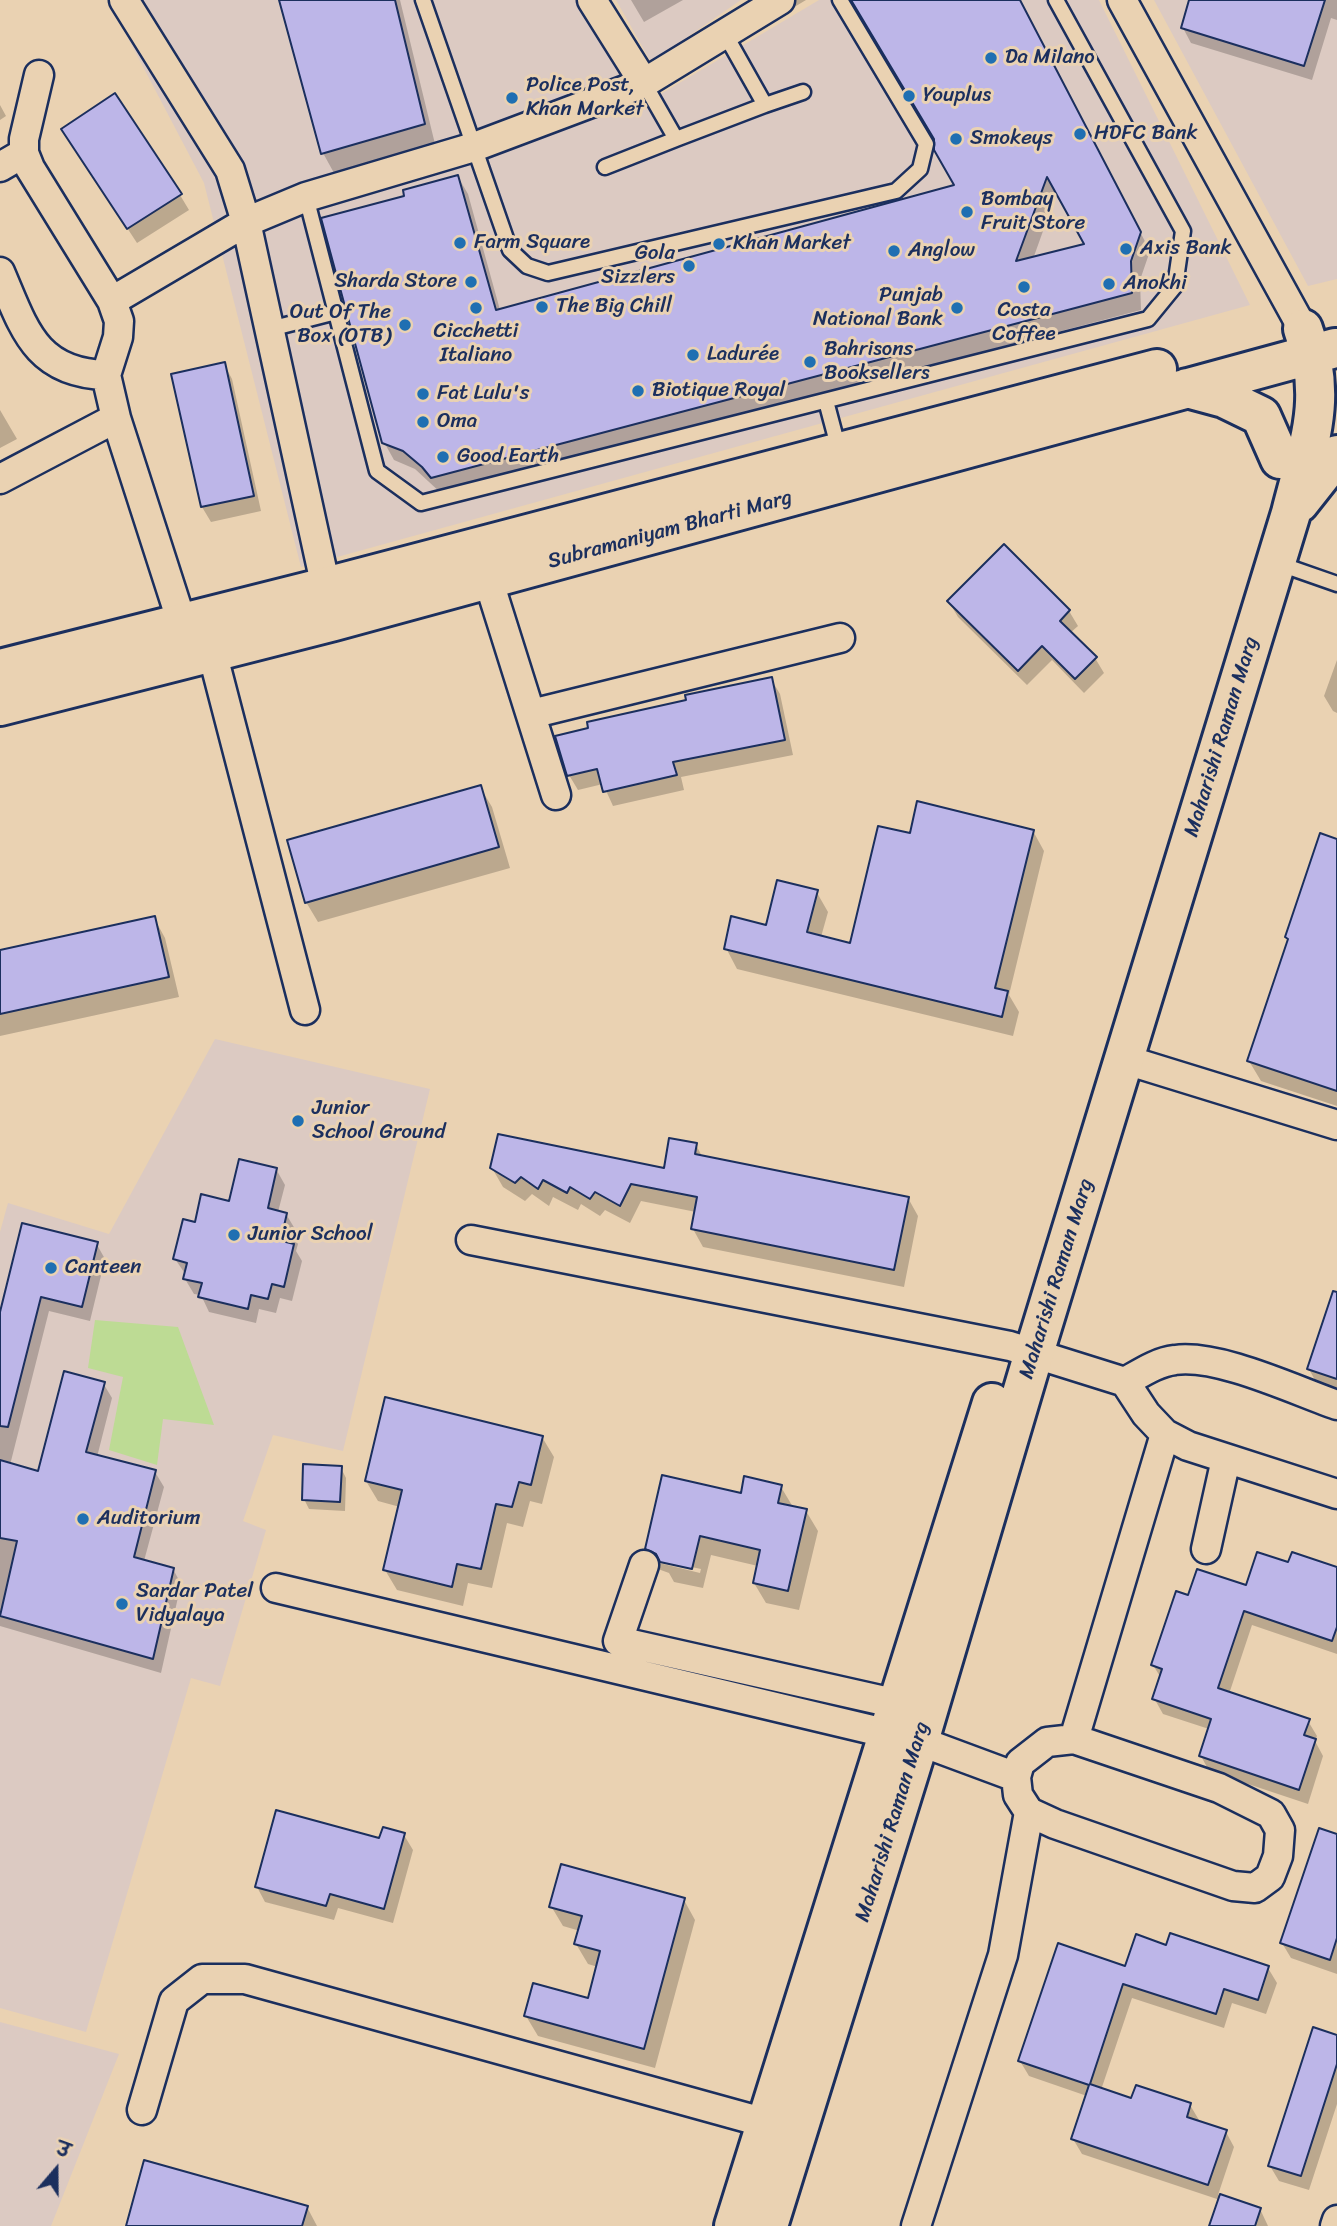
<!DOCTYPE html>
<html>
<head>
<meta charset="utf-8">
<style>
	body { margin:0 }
	#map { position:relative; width:1337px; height:2226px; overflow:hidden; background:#ead2b2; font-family:Sriracha,"Playpen Sans Deva",sans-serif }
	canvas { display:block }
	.north { position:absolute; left:21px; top:2135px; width:70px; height:70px; -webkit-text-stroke:5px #ead2b2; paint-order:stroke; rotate:20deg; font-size:19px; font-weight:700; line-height:28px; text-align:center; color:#1b2f5e }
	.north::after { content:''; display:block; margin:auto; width:24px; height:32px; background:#1b2f5e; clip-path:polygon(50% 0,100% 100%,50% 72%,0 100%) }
</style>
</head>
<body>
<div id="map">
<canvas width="1337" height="2226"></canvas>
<div class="north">उ</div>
</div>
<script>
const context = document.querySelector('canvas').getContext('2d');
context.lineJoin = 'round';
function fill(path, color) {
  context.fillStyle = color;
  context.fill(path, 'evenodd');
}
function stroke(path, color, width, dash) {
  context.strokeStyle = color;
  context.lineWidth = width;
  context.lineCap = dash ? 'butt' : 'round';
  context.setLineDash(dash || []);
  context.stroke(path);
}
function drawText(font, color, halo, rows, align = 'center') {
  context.font = font + ' Sriracha,sans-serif';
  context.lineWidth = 6;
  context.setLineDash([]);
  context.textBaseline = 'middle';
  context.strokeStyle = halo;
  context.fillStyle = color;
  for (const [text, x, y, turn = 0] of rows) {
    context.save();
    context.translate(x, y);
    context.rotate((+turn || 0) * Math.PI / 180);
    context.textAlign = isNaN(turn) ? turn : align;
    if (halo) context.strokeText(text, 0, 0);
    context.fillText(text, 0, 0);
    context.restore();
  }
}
fill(new Path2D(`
	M108,0h479l62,101 170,-101h280l151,305 -949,262 -97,-384z
	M616,0h125l-90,62z
	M1154,0h183v279l-29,7z
	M215,1039l215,50 -87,362 -70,-16 -30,86 23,9 -46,156 -29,-8 -105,354 -86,-24v-776l8,-29 101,31z
	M0,2022l119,32 -68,172h-51z`), '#dccac2');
fill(new Path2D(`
	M95,1320l83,7 36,98 -51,-6 -6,46 -48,-15 14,-73 -35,-9z`), '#bddb94');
fill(new Path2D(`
	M281,0h119l35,144 -101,29 -11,-20z
	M631,0h52l-39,22z
	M758,0h48l-35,21z
	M856,0h163l131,251 -10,29 1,30 -699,184 -27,-25 -21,-9 -10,-18 22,-245 52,-20 10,17 32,116 457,-124 -21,-47zM1057,192l30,53 -54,14z
	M1191,0h146v20l-6,-2 -19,62 -121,-37 -8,-15z
	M0,105l6,11 -6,4z
	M72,144l108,51 9,15 -52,33z
	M224,364l8,15 29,132 -50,11 -9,-15 -29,-132z
	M0,410l17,29 -17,9z
	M949,602l120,9 9,15 -8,7 25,25 9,15 -20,20 -32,-33 -25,25 -69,-68z
	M1337,660v53l-4,-2 -9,-15z
	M771,679l9,15 13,61 -112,22 3,13 -71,16 -10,-22 -25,6 -9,-15 119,-74z
	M480,787l12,20 18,61 -192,54 -12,-20z
	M1033,831l11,20 -35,144 10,17 -6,24 -276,-67 -11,-21 41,-21 49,-36 12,21 -7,25 31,8z
	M1337,841v265l-76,-25 -12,-20 40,-119 -2,-5z
	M154,918l11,20 14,59 -179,39v-84z
	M696,1145l7,13 205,40 10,18 -14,71 -201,-40 -10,-18 3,-17 -55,-11 -11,22 -25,-13 -5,6 -19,-12 -3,6 -25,-13 -4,9 -17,-12 -7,7 -22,-14 -11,-19 173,2z
	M276,1169l9,16 -7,27 8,2 9,15 -2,8 5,7 -2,7 6,10 -10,40 -12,-3 -4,15 -17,-4 -3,14 -47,-11 -8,-17 -7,-1 -9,-15 1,-4 -11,-16 21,-35z
	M96,1243l9,16 -15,62 -41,-10 -39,154 30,8 63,-90 9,15 -15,59 58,15 9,15 -20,74 29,8 8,15 -20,89 -161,-47v-310z
	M1337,1315v76l-20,-7 -8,-15z
	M542,1437l12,20 -12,47 -12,-3 -7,26 -16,-4 -15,65 -24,-5 -5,23 -66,-16 -12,-20 15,-63 -22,-6 -12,-20z
	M341,1468l5,10 -1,33 -36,-2 -5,-10z
	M781,1487l12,20 13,4 12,20 -19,79 -33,-7 -12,-20 4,-17 -47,-11 -8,33 -29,-6 -5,-9 -11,-4 -12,-20 96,-54zM659,1560l42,9 -1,4 -41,-10z
	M1290,1565l47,4v85l-85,-29 -23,69 79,27 9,15 -2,5 8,15 -15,48 -99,-33 -8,-15 8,-27 -46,-15 -9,-16 7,-20 -8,-13 36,-68 58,-10z
	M404,1835l9,15 -20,73 -55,-15 -4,12 -69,-18 -8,-15 123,-46z
	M1337,1836v138l-46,-16 -9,-15z
	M684,1900l11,20 -40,148 -117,-32 -12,-20 63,-16 9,-33 -10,-3 -12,-20 4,-13 -17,-5 -12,-20z
	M1167,1947l101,21 9,15 -11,31 -34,-11 -8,25 -92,-30 -31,92 32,10 57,5 9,15 -1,3 28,9 8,15 -16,48 42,14 8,17h-57l9,-26 -138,-46 -9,-15 14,-43 -58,-20 -9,-15 106,-93z
	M1337,2037v67l-28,86 -30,-9 -9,-15z
	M307,2207l10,19h-189z`), '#0003');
const building = new Path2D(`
	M279,0h116l30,124 -104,30z
	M851,0h169l121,232 -10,29 1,32 -701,185 -9,-11 -19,-16 -21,-8 -61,-225 83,-22 -1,-6 55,-15 38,135 458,-125 -20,-35v-11zM1047,177l37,67 -68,17z
	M1189,0h136l-21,66 -123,-38z
	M115,93l67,101 -55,35 -66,-100z
	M225,362l29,134 -53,11 -30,-133z
	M1004,544l66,66 -10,11 37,36 -22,22 -33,-33 -24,25 -71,-70z
	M772,677l13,63 -112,22 4,13 -74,17 -6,-23 -30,7 -12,-40 33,-8 -1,-6 99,-22 -1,-5z
	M481,785l18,62 -194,56 -18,-63z
	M917,801l117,29 -39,158 13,3 -6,26 -278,-68 7,-33 35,9 11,-45 41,10 -11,42 43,11 28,-117 32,7z
	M1320,833l17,6v252l-90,-30 41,-122 -3,-2z
	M155,916l14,61 -169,37v-64z
	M498,1134l166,34 5,-30 28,5 -2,11 214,43 -15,73 -203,-41 6,-32 -66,-13 -11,22 -25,-14 -5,7 -20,-12 -3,6 -24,-13 -5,9 -17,-12 -6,6 -25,-15z
	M239,1159l38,9 -9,40 19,5 -3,13 6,2 -4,14 8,2 -10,43 -12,-3 -4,15 -17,-4 -3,14 -50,-12 4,-14 -19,-4 4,-16 -14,-4 10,-40 12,3 6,-28 28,7z
	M22,1223l76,19 -16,65 -41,-10 -33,130 -8,-1v-114z
	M1333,1291l4,1v87l-30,-10z
	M64,1371l41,11 -19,70 70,18 -22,87 40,11 -21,91 -153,-43 17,-75 -17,-3v-78l38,11z
	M385,1397l158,39 -12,49 -12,-3 -7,25 -16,-3 -15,65 -24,-5 -5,23 -69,-17 19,-80 -37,-9z
	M303,1464l39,2 -2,36 -38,-2z
	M662,1475l79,18 3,-17 38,9 -4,18 29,6 -19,82 -35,-8 7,-33 -60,-14 -8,33 -32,-7 -4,-8 -11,-5z
	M1257,1552l31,10 4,-10 45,15v60l-5,14 -88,-30 -26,77 92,31 -6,16 12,4 -17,51 -100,-34 12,-37 -59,-20 10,-30 -11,-4 25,-74 12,4 9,-26 49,16z
	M276,1810l103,28 4,-11 22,6 -21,76 -54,-15 -4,12 -71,-19z
	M1319,1828l18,6v104l-7,22 -50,-17z
	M561,1864l124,34 -41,151 -120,-33 9,-33 55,15 12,-47 -26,-7 8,-28 -33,-9z
	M1170,1933l99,33 -11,34 -34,-11 -8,25 -93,-30 -33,100 41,14 5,-13 55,18 -4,14 40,13 -19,55 -137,-46 18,-54 -71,-24 40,-118 67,23 11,-32 30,11z
	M1313,2027l24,8v29l-36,112 -33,-10z
	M144,2160l164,46 -6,20h-176z
	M1220,2194l41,14 -6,18h-46z`);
fill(building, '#bdb6e8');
stroke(building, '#1b2f5e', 2);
const lane = new Path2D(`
	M423,0l87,250 17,16 21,7 348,-82 24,-22 6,-25 -86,-144
	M644,83l32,56 89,-34 -40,-71
	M765,105l38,-13
	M605,167l71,-28
	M306,197l71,274 44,32 727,-184 27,-33 8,-55 -127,-231
	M270,329l66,-17
	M826,401l13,49
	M1277,563l60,21`);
const street = new Path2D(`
	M124,0l106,170 16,52 84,384
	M592,0l52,83
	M1122,0l181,329
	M39,75l-15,64v14l6,15 82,133 7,20 -1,16 -12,38 10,43 66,205
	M0,167l24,-14
	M0,272c24,56 35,101 106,103
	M112,301l134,-79 60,-25 168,-50 170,-64 136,-83
	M0,479l116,-61
	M488,579l68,216
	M212,652l93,358
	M531,714l309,-76
	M1123,1059l214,66
	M471,1240l539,106 115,36 21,32 19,20 23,12 149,48
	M1125,1382c16,-9 32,-20 50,-22 44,-6 119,30 162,45
	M1206,1549l20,-90
	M644,1565l-26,76 280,63
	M276,1588l643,153 97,36
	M1074,1739l145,49 52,26 9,16 -2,26 -8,21 -15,11 -22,-2 -178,-62 -26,-12 -11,-17 -2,-18 4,-14 27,-21z
	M1074,1739l91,-305
	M142,2110l32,-109 28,-22h43l521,144
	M916,2226l87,-271 26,-143
	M1335,2226l2,-6`);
const secondary = new Path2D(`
	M1187,388l37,10 37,18 19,43
	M1299,503l38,-48
	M0,669l326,-82 831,-218
	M0,706l334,-85 1001,-273
	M734,2226l258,-823
	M768,2226l151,-485 115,-388 257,-840c17,-68 38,-114 12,-184`);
stroke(lane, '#1b2f5e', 19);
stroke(street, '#1b2f5e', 33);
stroke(secondary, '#1b2f5e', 44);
stroke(lane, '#ead2b2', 14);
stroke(street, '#ead2b2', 28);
stroke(secondary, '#ead2b2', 38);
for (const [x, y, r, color] of [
	[991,58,7,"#1f6fb2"],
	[909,96,7,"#1f6fb2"],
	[512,98,7,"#1f6fb2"],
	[1080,134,7,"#1f6fb2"],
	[956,139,7,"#1f6fb2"],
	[967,212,7,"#1f6fb2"],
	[460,243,7,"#1f6fb2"],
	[719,244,7,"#1f6fb2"],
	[1126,249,7,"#1f6fb2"],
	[894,251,7,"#1f6fb2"],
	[689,266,7,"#1f6fb2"],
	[471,282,7,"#1f6fb2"],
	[1109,284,7,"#1f6fb2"],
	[1024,287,7,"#1f6fb2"],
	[542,307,7,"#1f6fb2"],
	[476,308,7,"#1f6fb2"],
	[957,308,7,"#1f6fb2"],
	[405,325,7,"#1f6fb2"],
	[693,355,7,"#1f6fb2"],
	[810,362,7,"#1f6fb2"],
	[638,391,7,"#1f6fb2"],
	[423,394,7,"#1f6fb2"],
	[423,422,7,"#1f6fb2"],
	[443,457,7,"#1f6fb2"],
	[298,1121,7,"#1f6fb2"],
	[234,1235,7,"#1f6fb2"],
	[51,1268,7,"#1f6fb2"],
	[83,1519,7,"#1f6fb2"],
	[122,1604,7,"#1f6fb2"]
]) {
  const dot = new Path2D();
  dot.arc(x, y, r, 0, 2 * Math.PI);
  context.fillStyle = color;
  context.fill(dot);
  stroke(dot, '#ead2b2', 2.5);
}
drawText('21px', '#1b2f5e', '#ead2b2', [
	["Da Milano",1005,58],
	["Police Post,",526,86],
	["Khan Market",526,110],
	["Youplus",923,96],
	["HDFC Bank",1094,134],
	["Smokeys",970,139],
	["Bombay",981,200],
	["Fruit Store",981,224],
	["Farm Square",474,243],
	["Khan Market",733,244],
	["Axis Bank",1140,249],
	["Anglow",908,251],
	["Gola",675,254,"right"],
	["Sizzlers",675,278,"right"],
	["Sharda Store",457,282,"right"],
	["Anokhi",1123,284],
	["Punjab",943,296,"right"],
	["National Bank",943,320,"right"],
	["The Big Chill",556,307],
	["Costa",1024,311,"center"],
	["Coffee",1024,335,"center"],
	["Out Of The",391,313,"right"],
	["Box (OTB)",391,337,"right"],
	["Cicchetti",476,332,"center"],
	["Italiano",476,356,"center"],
	["Bahrisons",824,350],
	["Booksellers",824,374],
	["Ladurée",707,355],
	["Biotique Royal",652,391],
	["Fat Lulu's",437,394],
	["Oma",437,422],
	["Good Earth",457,457],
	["Junior",312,1109],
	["School Ground",312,1133],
	["Junior School",248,1235],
	["Canteen",65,1268],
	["Auditorium",97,1519],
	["Sardar Patel",136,1592],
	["Vidyalaya",136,1616]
], 'left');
drawText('21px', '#1b2f5e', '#ead2b2', [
	["Subramaniyam Bharti Marg",670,530,-15],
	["Maharishi Raman Marg",1222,737,-73],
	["Maharishi Raman Marg",1057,1279,-73],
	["Maharishi Raman Marg",893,1822,-73]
]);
</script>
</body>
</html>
